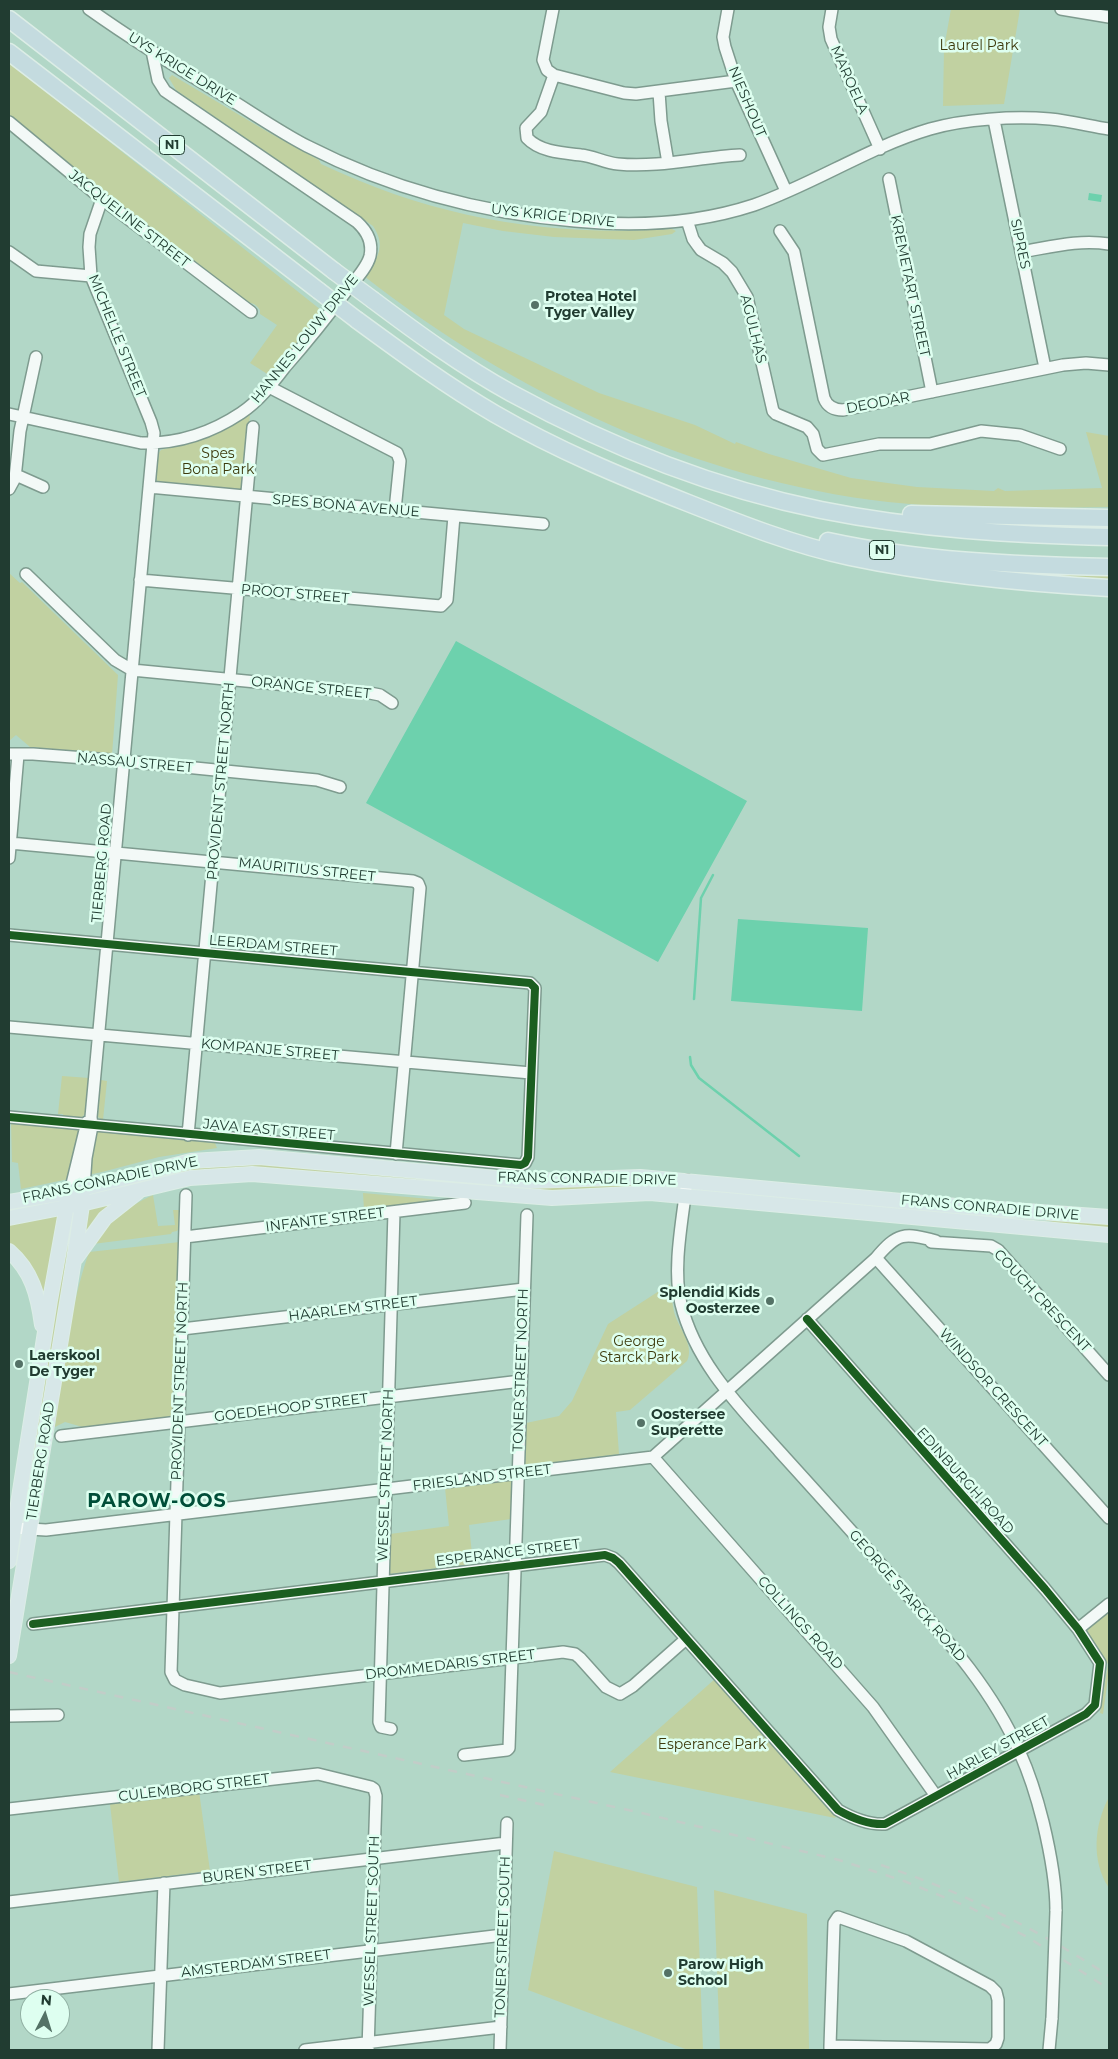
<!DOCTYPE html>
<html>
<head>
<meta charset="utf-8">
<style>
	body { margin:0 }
	#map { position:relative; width:1118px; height:2059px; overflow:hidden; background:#b2d7c7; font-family:Montserrat,sans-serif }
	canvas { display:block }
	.frame { position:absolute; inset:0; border:10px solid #213c31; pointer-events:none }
	.north { position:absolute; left:20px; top:1989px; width:50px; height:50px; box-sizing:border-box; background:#defff0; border:1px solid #92b1a4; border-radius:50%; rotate:5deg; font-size:14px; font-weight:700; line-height:20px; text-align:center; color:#213c31 }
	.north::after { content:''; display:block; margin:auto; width:18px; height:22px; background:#547266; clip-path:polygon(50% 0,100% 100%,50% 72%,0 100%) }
</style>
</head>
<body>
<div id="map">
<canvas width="1118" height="2059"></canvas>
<div class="frame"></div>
<div class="north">N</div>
</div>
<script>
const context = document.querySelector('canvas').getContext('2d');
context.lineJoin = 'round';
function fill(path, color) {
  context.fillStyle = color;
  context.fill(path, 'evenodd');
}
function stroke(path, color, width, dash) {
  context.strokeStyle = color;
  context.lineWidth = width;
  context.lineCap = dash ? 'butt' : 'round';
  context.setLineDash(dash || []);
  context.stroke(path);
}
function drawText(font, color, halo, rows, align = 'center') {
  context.font = font + ' Montserrat,sans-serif';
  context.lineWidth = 5;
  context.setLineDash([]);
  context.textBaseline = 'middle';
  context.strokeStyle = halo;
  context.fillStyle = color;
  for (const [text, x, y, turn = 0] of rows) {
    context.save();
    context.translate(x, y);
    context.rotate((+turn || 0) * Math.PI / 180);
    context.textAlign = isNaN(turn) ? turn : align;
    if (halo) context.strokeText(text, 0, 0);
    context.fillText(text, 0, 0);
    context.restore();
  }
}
fill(new Path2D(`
	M951,9h69l-16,95 -61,2 1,-58z
	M9,62l312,248 -4,6 3,3 -48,58 -22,-14 27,-38 -17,-11v-4c-4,-6 -8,-8 -15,-7l-144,-108 -92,-78z
	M172,75l96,57 51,28 2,4c114,54 225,73 351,65l4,2 -4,3 -38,6 -80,-3 -51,-6 -40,-8 -19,92 20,14 135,64 96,32 40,19 1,-2 33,12 82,24 66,9 77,4 4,-3 7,3 97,-3 -16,-56 23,4v71c-73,1 -147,3 -221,-5 -191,-22 -374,-108 -524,-226 13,-17 23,-29 9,-50l-197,-136 -7,-12z
	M250,414l-6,72 -4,5 -81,-8c-7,-8 -5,-25 2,-33l52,-15z
	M946,566l163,8v6l-75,-4z
	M9,573l11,10 2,-1 96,93 -6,80 -82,-8 -14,-12 -7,6z
	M62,1076l27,2 -4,36 -4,4 -18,-1v-3h-5z
	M101,1080l6,1 -4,39 -5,-3z
	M11,1122l204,21 2,5 -58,9 -57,15 -81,17 -3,-26 -6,-1z
	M252,1163l406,24 12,2 -44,-2 -67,5 -313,-24 -28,1 -72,10 46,-12z
	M699,1188l240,23 -2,2 -236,-22z
	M363,1193l78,7 -77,10z
	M153,1195l5,31 17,-1 -2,-15h6v18l-2,3 -5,1 -1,2 -78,10c18,-26 31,-35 60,-49z
	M111,1204v1l-28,37 5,-33z
	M972,1211l137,13v5l-38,-3 -31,-7z
	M57,1216l1,1 -9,58 -6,18 -34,-48v-21z
	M71,1218l2,9 -48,293 -2,-8 44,-280z
	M180,1242l-6,176 -88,10 -21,-6 -10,5c7,-58 15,-120 34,-175z
	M670,1284c1,9 2,19 4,28 4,16 21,33 13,49l-57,49 -14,2 3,42 -90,12 -4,-1 1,-42 33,-7 13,-15 36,-77z
	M511,1480v39l-42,6 4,39 -84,10 1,-40 59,-8 -4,-38z
	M1109,1609v62l-6,43 -3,-1 8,-49 -22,-33v-2z
	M716,1678l121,137 -2,3 -225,-46z
	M199,1791l11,80 -91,11 -9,-78z
	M1109,1797v91c-18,-27 -15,-63 0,-91z
	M554,1851l143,36 6,163h-15l-160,-60z
	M714,1890l93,24 2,136h-89z`), '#c1d1a1');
fill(new Path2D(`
	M1089,193l13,2 -1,7 -13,-2z
	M456,641l291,160 -89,161 -292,-159z
	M738,919l130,9 -6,83 -131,-10z`), '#6dd1ad');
stroke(new Path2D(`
	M694,999l7,-101 12,-23
	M690,1057l1,8 8,13 100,78`), '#6dd1ad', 2.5);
const minor = new Path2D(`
	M89,9c45,32 92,61 139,89 26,16 52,34 79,48 84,43 174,67 268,75 60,6 121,3 179,-16 60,-21 115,-58 176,-76 35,-10 84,-13 120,-10 20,2 40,7 59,10
	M553,9l-10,51 4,10 7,5 70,18 12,1 100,-13
	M728,9l-5,28 2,10 11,34 50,110
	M832,9l-3,18 2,12 49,110
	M1061,9l48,8
	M554,75l-13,37 -15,16 1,10c13,14 36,15 54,17 12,1 24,8 37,9 41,4 82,-7 122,-9
	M659,92l2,29 7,42
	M994,120l51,248
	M9,122l93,77 149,113
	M889,179l43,213
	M687,220l6,19 5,7 3,4 22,13 9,9 15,25 26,114 3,3 31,13 6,7 4,15 6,6 56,-11h51l51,-13 39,4 40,14
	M780,231l14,21 30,146c3,8 10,12 19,12l220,-45 23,-2 23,2
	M9,252l27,19 55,5
	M1021,252c30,-5 58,-13 88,-8
	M269,387l128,66 3,8 -5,49
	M9,414l132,29c35,1 70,-10 100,-30 18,-12 31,-29 44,-46 22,-25 42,-50 62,-77 8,-10 20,-22 23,-34 3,-14 -3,-25 -13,-34l-192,-131 -7,-11 -6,-29
	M16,475l27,12
	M149,487l394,37
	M9,489l6,-11 5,-47 16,-74
	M26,574l89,86 17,10 238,23 10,2 12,8
	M140,580l301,26 6,-6 7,-84
	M9,754h24l91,7 193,19 23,7
	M10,843l403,38 5,2 2,5 -24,266
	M9,858l9,-103
	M9,935l521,48 5,5 -7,169 -3,6 -4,2 -512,-48
	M9,1027l522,46
	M188,1135l65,-708
	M687,1180c-4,37 -15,88 -6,124 15,60 59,103 99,148 39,43 79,87 117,131 46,52 95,105 123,170 10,22 17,45 23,69 7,29 13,59 13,89
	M84,1188l2,-30 6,-32 -1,-9 63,-684 -3,-11 -60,-146 -2,-29 1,-13 12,-35
	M70,1192l17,-70
	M186,1195l-15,477 4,8 10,5 35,8 343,-41 12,2 5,4 26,29 14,7 13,-8 53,-47
	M185,1237l280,-34
	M931,1242l60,4 7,4 111,125
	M876,1258l233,260
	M182,1329l342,-40
	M61,1436l460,-55
	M653,1457l220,250 63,89
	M14,1528l32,2 607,-73 223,-199c21,-25 28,-26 60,-17
	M33,1624l572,-69 8,3 6,5 219,247c14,8 30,15 47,14l201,-110 9,-9 5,-42 -22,-34 -33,-40 -238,-270
	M1078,1629l31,-25
	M9,1716l49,-1
	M391,1729l-10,-2 -2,-5 15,-510
	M464,1755l43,-5 2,-2 18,-533
	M9,1809l309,-35 53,13 3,2 2,7 -8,254
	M9,1902l497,-59
	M9,1994l494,-59
	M158,2050l6,-167
	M305,2050l196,-23
	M500,2050l7,-227
	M830,2050v-4l4,-123 4,-6 68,24 84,45 6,6 2,8v38l-2,6 -6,5 -160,-3
	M1049,2050l3,-32`);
const major = new Path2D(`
	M9,1202l61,-10 121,-31 68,-4 271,24 110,-4 316,29 153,11
	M9,1218l72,-14 109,-26 62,-4 300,24 98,-5 459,42
	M9,1251c23,20 29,44 33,74
	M76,1258l29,-40 33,-26
	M9,1561l41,-261 18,-100
	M9,1656l65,-396 9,-62`);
const highway = new Path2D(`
	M9,19l325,252
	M9,52l310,239
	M373,300c44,33 89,66 138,93 97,53 202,95 310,117 95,19 191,25 288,27
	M357,320c45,33 90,66 138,94 62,36 127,63 193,89 53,21 106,42 162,54 85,18 172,26 259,31
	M911,514l198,4
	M828,541c92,20 187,24 281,26`);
stroke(minor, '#7e9b8f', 14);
stroke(major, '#dcede6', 16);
stroke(highway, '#dcede6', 19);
stroke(minor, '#f3f9f7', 11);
stroke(major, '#d7e7e8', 14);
stroke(highway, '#c4dbdf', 16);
stroke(new Path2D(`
	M9,1672l637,142 193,46 65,21 67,27 58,30 80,51
	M500,1795l48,11
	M881,1865c82,27 156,64 228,111`), '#c2cdc8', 2.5, [9, 9]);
const minorBridge = new Path2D(`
	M1052,2018l4,-107`);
const highwayBridge = new Path2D(`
	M334,271l39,29
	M319,291l38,29`);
stroke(minorBridge, '#7e9b8f', 14, []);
stroke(highwayBridge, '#dcede6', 19, []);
stroke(minorBridge, '#f3f9f7', 11);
stroke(highwayBridge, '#c4dbdf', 16);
stroke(new Path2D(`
	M9,935l521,48 5,5 -7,169 -3,6 -4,2 -512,-48
	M33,1624l572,-69 8,3 6,5 219,247c14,8 30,15 47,14l201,-110 9,-9 5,-42 -22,-34 -33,-40 -238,-270`), '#1b5e20', 8);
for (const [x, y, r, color] of [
	[535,305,5,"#547266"],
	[770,1301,5,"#547266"],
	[19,1364,5,"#547266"],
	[641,1423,5,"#547266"],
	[668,1973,5,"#547266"]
]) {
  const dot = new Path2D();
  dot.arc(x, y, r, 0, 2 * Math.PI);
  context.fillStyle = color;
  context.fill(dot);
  stroke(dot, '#defff0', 2);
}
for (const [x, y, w] of [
	[172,145,25],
	[882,550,25]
]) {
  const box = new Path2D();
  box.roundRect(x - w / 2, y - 9.5, w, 19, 4);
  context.fillStyle = '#defff0';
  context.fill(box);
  stroke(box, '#213c31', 1);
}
drawText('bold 12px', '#213c31', null, [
	["N1",172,145],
	["N1",882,550]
]);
drawText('14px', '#3d3a0c', '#defff0', [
	["Laurel Park",979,46],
	["Spes",218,454],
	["Bona Park",218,470],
	["George",639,1342],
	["Starck Park",639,1358],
	["Esperance Park",712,1745]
]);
drawText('14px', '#213c31', '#defff0', [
	["UYS KRIGE DRIVE",182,69,32],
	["MAROELA",849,80,66],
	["NIESHOUT",747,102,67],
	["UYS KRIGE DRIVE",553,216,6],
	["JACQUELINE STREET",129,219,38],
	["SIPRES",1020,244,78],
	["KREMETART STREET",910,286,78],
	["AGULHAS",753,329,76],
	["MICHELLE STREET",117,336,68],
	["HANNES LOUW DRIVE",305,339,-51],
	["DEODAR",878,403,-11],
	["SPES BONA AVENUE",346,506,5],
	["PROOT STREET",295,594,5],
	["ORANGE STREET",311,688,6],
	["NASSAU STREET",135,763,5],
	["PROVIDENT STREET NORTH",221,781,-85],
	["TIERBERG ROAD",102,863,-85],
	["MAURITIUS STREET",307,870,6],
	["LEERDAM STREET",273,946,5],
	["KOMPANJE STREET",270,1050,5],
	["JAVA EAST STREET",269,1130,5],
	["FRANS CONRADIE DRIVE",587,1179,1],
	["FRANS CONRADIE DRIVE",110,1180,-12],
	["FRANS CONRADIE DRIVE",990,1208,5],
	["INFANTE STREET",325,1220,-7],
	["COUCH CRESCENT",1042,1301,47],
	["HAARLEM STREET",353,1309,-7],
	["TONER STREET NORTH",521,1370,-88],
	["PROVIDENT STREET NORTH",180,1381,-88],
	["WINDSOR CRESCENT",993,1388,48],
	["GOEDEHOOP STREET",291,1408,-7],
	["TIERBERG ROAD",41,1461,-81],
	["WESSEL STREET NORTH",386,1475,-88],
	["FRIESLAND STREET",482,1478,-7],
	["EDINBURGH ROAD",965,1481,48],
	["ESPERANCE STREET",508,1553,-7],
	["GEORGE STARCK ROAD",907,1596,49],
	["COLLINGS ROAD",800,1623,48],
	["DROMMEDARIS STREET",450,1665,-7],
	["HARLEY STREET",998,1748,-29],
	["CULEMBORG STREET",194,1788,-7],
	["BUREN STREET",257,1872,-7],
	["WESSEL STREET SOUTH",372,1921,-88],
	["TONER STREET SOUTH",503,1937,-88],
	["AMSTERDAM STREET",256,1964,-7]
]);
drawText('bold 14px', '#213c31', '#defff0', [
	["Protea Hotel",545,297],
	["Tyger Valley",545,313],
	["Splendid Kids",760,1293,"right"],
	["Oosterzee",760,1309,"right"],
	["Laerskool",29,1356],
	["De Tyger",29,1372],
	["Oostersee",651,1415],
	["Superette",651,1431],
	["Parow High",678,1965],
	["School",678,1981]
], 'left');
context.letterSpacing = '1px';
drawText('bold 19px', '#004e38', '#defff0', [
	["PAROW-OOS",157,1501]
]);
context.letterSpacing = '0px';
</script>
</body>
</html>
